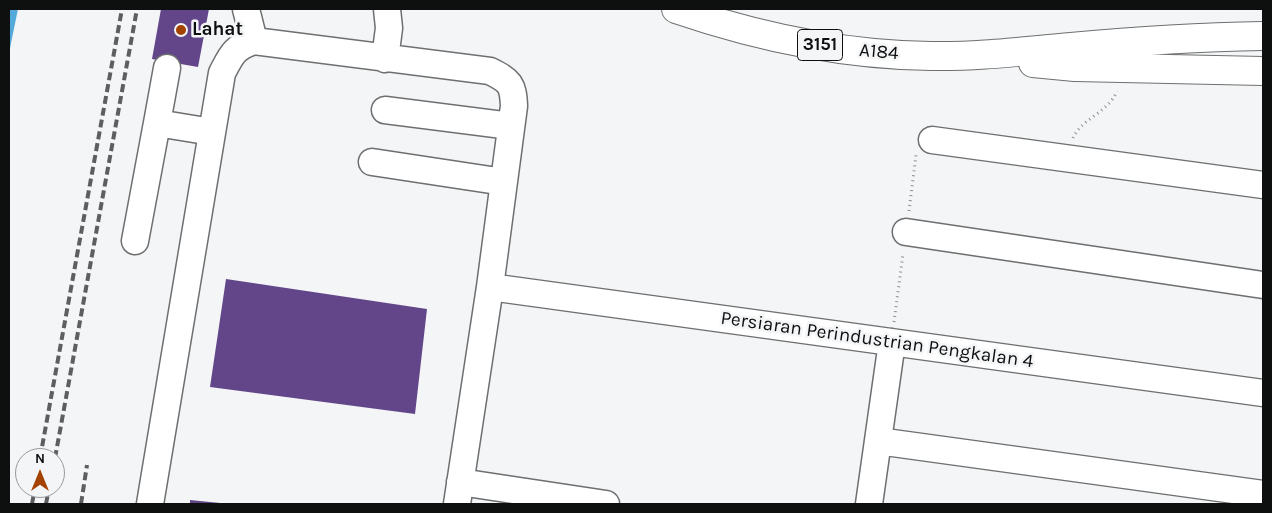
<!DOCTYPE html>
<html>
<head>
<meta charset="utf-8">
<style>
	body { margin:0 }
	#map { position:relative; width:1272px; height:513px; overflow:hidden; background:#f3f5f7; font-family:Karla,sans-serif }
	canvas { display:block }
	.frame { position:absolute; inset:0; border:10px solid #0e0f0f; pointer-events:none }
	.north { position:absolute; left:15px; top:448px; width:50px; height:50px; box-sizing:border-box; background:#f3f5f7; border:1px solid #97999a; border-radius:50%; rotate:0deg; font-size:14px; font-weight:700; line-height:20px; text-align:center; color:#0e0f0f }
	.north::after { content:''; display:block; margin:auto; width:18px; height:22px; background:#a44200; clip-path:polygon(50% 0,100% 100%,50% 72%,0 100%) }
</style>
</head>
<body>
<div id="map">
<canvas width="1272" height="513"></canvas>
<div class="frame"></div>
<div class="north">N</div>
</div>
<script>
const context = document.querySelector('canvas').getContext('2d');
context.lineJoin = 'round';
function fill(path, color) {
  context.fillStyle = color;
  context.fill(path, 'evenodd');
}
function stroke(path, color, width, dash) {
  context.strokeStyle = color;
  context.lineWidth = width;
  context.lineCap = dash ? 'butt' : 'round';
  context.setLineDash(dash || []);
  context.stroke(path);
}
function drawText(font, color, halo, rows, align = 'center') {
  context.font = font + ' Karla,sans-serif';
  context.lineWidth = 5;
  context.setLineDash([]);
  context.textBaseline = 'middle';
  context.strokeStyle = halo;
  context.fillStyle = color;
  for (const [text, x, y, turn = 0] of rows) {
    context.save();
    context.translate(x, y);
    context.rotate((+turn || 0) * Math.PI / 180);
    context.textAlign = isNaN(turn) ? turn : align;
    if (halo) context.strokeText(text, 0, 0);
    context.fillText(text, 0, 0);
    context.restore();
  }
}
fill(new Path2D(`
	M9,9h9l-9,44z`), '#53aada');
fill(new Path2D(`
	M161,9h48l-11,58 -46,-8z
	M226,279l201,30 -12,105 -205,-27z
	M190,500l30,3v1h-30z`), '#634689');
const minor = new Path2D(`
	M246,9l8,32
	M385,59l4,-31 -2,-19
	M167,68l-10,55 55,9
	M385,110l126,16
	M932,140l331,45
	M372,162l132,20
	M906,232l357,53
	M135,241l22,-118
	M490,287l773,106
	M878,441l385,53
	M460,482l146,22
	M150,504l72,-431c9,-17 12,-26 32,-32l236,30c20,10 23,13 24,35l-24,181 -33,217
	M869,504l23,-162`);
const major = new Path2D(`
	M676,9c82,28 169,46 255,47 47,1 93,-5 140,-9 64,-6 128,-10 192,-11
	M1033,63l42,4 188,4`);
stroke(minor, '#6d6f70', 29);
stroke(major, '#6d6f70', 30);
stroke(new Path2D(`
	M1073,138c9,-20 35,-25 44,-47
	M909,211l7,-56
	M894,322l9,-68`), '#8d8f90', 3, [1, 4]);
stroke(minor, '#fff', 26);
stroke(major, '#fff', 28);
stroke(new Path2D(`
	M40,458l82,-449
	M55,458l82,-449
	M32,504l3,-16
	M46,504l3,-16
	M81,504l6,-39`), '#5d5e5f', 4, [8, 4]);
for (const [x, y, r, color] of [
	[181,30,6,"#a44200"]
]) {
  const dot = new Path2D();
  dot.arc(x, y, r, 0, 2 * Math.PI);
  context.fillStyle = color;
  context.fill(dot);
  stroke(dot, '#f3f5f7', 2);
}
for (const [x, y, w] of [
	[820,45,45]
]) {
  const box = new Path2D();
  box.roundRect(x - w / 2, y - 15.5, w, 31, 4);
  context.fillStyle = '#f3f5f7';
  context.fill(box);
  stroke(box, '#0e0f0f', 1);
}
drawText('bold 18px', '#0e0f0f', null, [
	["3151",820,45]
]);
drawText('bold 19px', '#0e0f0f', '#f3f5f7', [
	["Lahat",192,30]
], 'left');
drawText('19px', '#0e0f0f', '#f3f5f7', [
	["A184",879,52,5],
	["Persiaran Perindustrian Pengkalan 4",877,340,8]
]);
</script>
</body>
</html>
